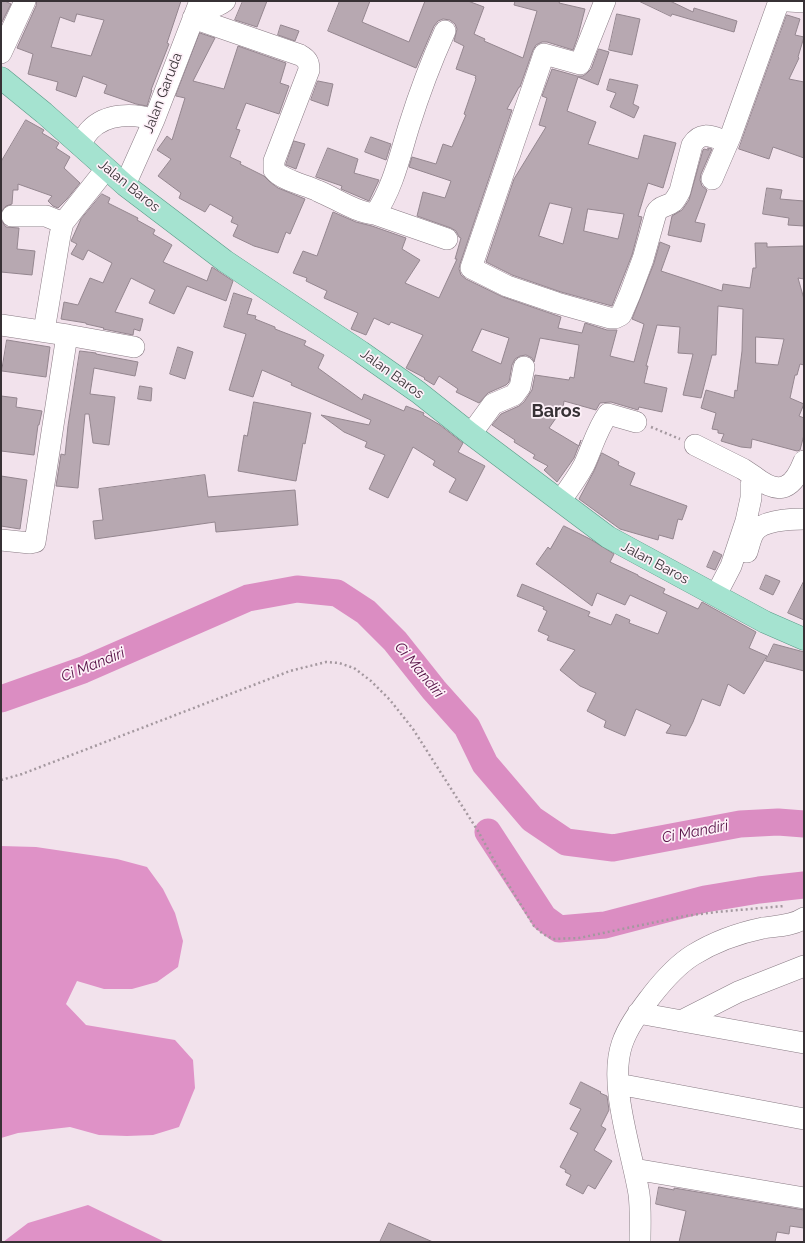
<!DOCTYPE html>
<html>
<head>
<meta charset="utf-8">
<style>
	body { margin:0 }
	#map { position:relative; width:805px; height:1243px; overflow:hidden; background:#f2e2ec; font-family:Raleway,sans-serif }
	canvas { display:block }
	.frame { position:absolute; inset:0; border:2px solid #373135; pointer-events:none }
</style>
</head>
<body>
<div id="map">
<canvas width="805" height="1243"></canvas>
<div class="frame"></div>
</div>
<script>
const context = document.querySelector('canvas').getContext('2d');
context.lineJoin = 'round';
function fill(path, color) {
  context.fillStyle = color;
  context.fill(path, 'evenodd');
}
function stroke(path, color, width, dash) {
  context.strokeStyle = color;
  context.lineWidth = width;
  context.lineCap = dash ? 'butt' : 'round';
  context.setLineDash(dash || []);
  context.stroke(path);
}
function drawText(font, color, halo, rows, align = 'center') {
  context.font = font + ' Raleway,sans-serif';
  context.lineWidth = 3.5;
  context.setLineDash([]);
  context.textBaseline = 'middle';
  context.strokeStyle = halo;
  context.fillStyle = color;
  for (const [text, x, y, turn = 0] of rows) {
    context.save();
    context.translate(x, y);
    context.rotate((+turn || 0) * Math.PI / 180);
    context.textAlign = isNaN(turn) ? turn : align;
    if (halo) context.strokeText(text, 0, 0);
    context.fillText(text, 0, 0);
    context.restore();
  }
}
fill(new Path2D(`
	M1,846l35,1 81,12 30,8 16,22 12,24 8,28 -5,26 -21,15 -25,7h-28l-27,-8 -11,23 20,21 89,15 18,20 2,28 -16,39 -26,8 -26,1 -28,-1 -29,-8 -52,6 -17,5z
	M88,1205l77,37h-162l25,-19z`), '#df92c7');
stroke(new Path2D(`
	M1,699l82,-29 165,-72 49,-9 40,4 29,19 29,29 39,49 33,37 18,37 47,55 34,23 47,6 127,-24 38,-2 26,2
	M488,832l56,86 15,11 46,-4 100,-26 54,-9 45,-5`), '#db8dc2', 27);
const building = new Path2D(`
	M1,1h4l6,3 -10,20z
	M37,1h144l-14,42 2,1 -18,46h1l-5,16 -11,-2 -32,-11 3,-8 -24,-9 -7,21 -20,-7 2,-8 -30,-8 5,-20 -16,-6 19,-42zM77,14l27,6 -13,36 -40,-9 9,-30 14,5z
	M243,1h24l-10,26 -22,-7z
	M340,1h30l-8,21 47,20 16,-41h43l16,6 -10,27 11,5 -1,2 39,17 14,-47 -23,-6 1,-4h45l-1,2 26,6 -7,27 -5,14 -26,-8h-5l-6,3 -3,5 -13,37h-1l-12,22 5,1 -52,154 -1,5 2,6 5,4 37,18 58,20 -3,11 24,5 3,-10 22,7h10l-7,26 24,6 10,-38 -12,-5 22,-56 6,-21 10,4 -9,25 61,20 1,-7 27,4 3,-20h3l-1,-25h12v4l37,-1v33l-6,-1 6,21v66l-4,-1 -3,11h-2l-5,23 14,6 -5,12 5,2v17l-4,15 -3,1 -45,-12 -1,9 -10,-1 -20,-6 3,-7 -6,-1v-3l-6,-1 4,-16 -15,-5 5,-18 28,8 1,-8 2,1 5,-40 1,-42 -25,-3 -2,49h-4l-11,43 -18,-3 10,-41 -15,-1 2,-26 -23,-2 -11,41h2l-4,17 23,5 -5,24 -23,-5 -1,3 -27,-8 -11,1 -4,7 -32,-9 -1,7 -14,20 30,18 2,-6 -7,18 -17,24 -13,-12 4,-4 -15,-8 2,-3 -21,-13 1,-2 -23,-15 9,-11 18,-8 5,-4 8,-12 3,-15 34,5 1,-3 4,1 5,-33 -39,-7 -6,24 -2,-4 -6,-3 -6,1 -5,3 -3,6 -3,17 -3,3 -18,8 -9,10 -23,-11 2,-3 -19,-13 -5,9 -10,-6 1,-1 -19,-10 17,-33 -32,-13 -2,3 -15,-7 -8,17 -15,-6 7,-16 -34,-15 3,-7 -21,-10 1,-3 -14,-5 10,-22 14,5 16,-44 23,10 16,4 34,12 -4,11 18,11 -15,23 34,15 18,-39h-2l6,-21 -2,-1 -3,-6 -5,-3 -34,-12 6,-24 22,6 6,-17 -42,-14 3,-10 24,7 7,-20 9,3 14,-32 -2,-1 12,-35 -1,-1 1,-2 -20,-7 8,-23 -10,-5 3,-12 -2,-5 -5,-4 -7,-1 -5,2 -4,5 -18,42 -88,-37zM482,329l27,9 -8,26 -29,-13zM756,337l28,2 -6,26 -22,-2z
	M639,1h31l23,11 1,-4 43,13 -3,11 -62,-18 -1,2z
	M617,14l23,5 -8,36 -23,-5z
	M787,15l13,4 -5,16 9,2 -6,20 1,1 -10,21 15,3v76l-31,-11 -4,12 -30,-10z
	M281,25l18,6 -4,10 -17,-6z
	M200,33l15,5 -22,43 31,8 14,-43 48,17 -6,20 9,3 -10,28 -33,-11 -10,26 4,1 -10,27 11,5 -1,2 24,12 6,6 8,6 27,11 -15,35 -4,-2 -8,21 -24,-7 -21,-10 5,-11 -7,-3 2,-5 -23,-13 -5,8 -26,-14 2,-5 -23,-17 13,-17 -14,-9 10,-14 5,4 13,-42 -9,-2z
	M599,49l10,3 -11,33 -20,-8 -11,34 29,11 -8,22 50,15 6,-24 32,8 -13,45 -15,-5 -10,33 4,1 -10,38 -20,51 -51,-14 -49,-17 -26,-13 28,-83 32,-52 -7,-2 8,-27 -5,-2 10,-27 25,7h6l4,-3 4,-4zM550,203l22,5 -9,36 -24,-8zM588,209l36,5 -6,25 -34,-8z
	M610,79l28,6 -5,19 6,3 -5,11 -24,-11 6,-14 -9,-3z
	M318,81l15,3 -5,22 -17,-6z
	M26,120l18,10 -2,3 17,10 -3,5 14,9 -6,11 16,15 -13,16 -9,9 -5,-2 -5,-5 4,-5 -34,-12v6h-5l-1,14 -6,2 -5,6v-50z
	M371,137l20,7 -5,16 -21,-8z
	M294,141l11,3 -9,25 -10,-4z
	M328,148l30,11 -4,14 25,7 -10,21 -28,-12 1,-3 -26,-9z
	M708,148l4,1 -11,25 -1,6 2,6 5,4 -12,32 10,2 -4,18 -33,-7 4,-19 10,-6 7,-10 14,-50 1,-1 4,1z
	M767,188l15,2 -2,9 24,2v25l-16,-1 1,-7 -26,-4z
	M102,194l8,4 -2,5 30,15 -1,2 18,10 -2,4 19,11 -9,17 44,19 5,-14 21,14 -7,20 -39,-15 -13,28 -25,-11 6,-13 -24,-12 -16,34 28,7 -3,12 -6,-2 -1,6 -30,-6 1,-1 -18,-4v-1l-25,-4 3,-17 14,3 12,-27 13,5 9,-20 -24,-13 -5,10 -12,-6 6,-10 -6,-3 1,-2 9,-20z
	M1,220l5,7 13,1 -2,21 18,2 -3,24 -31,-3z
	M234,293l18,6 -5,15 9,2 -1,3 20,8v2l31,12 -2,4 20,10 -6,13 44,32 2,-6 40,17 2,-5 18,7 -1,2 17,10 23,18 -5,9 27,14 -18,35 -18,-9 7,-13 -23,-14 2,-4 -22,-14 -25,51 -19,-9 16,-34 -20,-8 2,-5 -23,-10 -23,-17 48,10 2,-5 -80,-35 1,-2 -30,-13 -9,27 -24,-7 17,-56 -22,-7z
	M7,340l43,7 -4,30 -44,-6z
	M178,347l15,5 -8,27 -15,-5z
	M80,351l16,2v1l42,8 -3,14 -41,-8 -4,26 25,3 -6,48 -16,-2 -4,-29h-4l-7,74 -22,-2 5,-32 4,1 3,-29z
	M140,386l12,2 -1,13 -13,-2z
	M1,396l16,2 -1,9 26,4 -3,14h-1l-4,30 -33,-4z
	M254,402l57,11 -6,31 -2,-1 -7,38 -58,-10 6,-36 3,1z
	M602,453l17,9 -1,3 17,8 -5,12 57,21 -5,14 -4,-1 -5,20 -14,-4 -1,5 -38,-11 -41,-30 15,-28z
	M205,475l3,22 87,-7 3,35 -82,7 -1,-10 -120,17 -2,-18 10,-1 -4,-31z
	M1,476l26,4 -7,49 -19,-3z
	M564,526l26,13 24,15 -4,8 28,13v1l27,13 -2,4 35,16 4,-7 54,30 -7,16 18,8 -23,38 -16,-10 -8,22 -18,-7 -9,23 -7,14 -20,-3 5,-8 -35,-16 -11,27 -21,-9 2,-6 -19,-10 9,-18 -16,-7 -20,-16 15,-20 -28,-10 2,-4 -11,-5 9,-20 -4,-2 1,-2 -27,-11 5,-12 68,28 -2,4 23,9 5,-11 14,6 -1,3 29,11 9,-22 -37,-17 -5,10 -28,-12 -5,13 -56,-42 12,-17 2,2z
	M714,551l8,4 -7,15 -8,-3z
	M766,575l14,6 -7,14 -13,-6z
	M804,581v39l-16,-7z
	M774,644l30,8v19l-38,-10z
	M581,1082l20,10 -1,1 7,3 2,14 -8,16 5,3 -12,21 18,11 -17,28 -7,-4 -5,9 -17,-9 5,-10 -6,-3 1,-2 -6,-3 18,-34 -8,-4 11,-20 -11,-5z
	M659,1187l15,3v-2l130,22v18l-14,-2 -1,8 -12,-2 -2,10h-96l7,-31 -30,-7z
	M389,1223l44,19h-53z`);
fill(building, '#b7a8b1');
stroke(building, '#94868f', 1);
const minor = new Path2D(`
	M605,1l-25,63 -36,-10 -73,214 36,18 50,17 53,15h5l6,-3 9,-21 13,-35 13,-46c4,-8 11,-6 17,-11 3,-3 5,-7 7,-11l12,-46c10,-16 22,-7 36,-3
	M788,1l16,1
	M199,4c10,5 17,4 26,-3
	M193,18l107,37c7,4 9,7 9,15l-35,91v9c9,11 32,15 44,21 19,8 37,21 57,23 18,-26 25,-59 34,-88 10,-32 22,-64 36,-95
	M1,53l24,-52
	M80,145c3,-5 6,-11 10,-15 16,-17 44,-17 64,-10
	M712,179l19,-44 48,-134
	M125,185l29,-65 46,-119
	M375,214l72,25
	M12,216h34l17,7
	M1,325l66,10 -32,207 -5,1 -29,-3
	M44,331l16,-96 3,-12 43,-54
	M67,335l67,12
	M471,434l22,-30 21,-9 6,-8 4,-20
	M695,445l48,24 12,8
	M560,501c9,-12 17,-23 24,-36 8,-17 13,-36 24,-51l28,8
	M747,552c2,-6 3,-12 6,-18 7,-14 37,-15 51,-15
	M716,595l15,-29 15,-45 5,-23v-13l4,-8c25,19 38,12 49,-16
	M638,1013l166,30
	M681,1021l57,-29 66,-26
	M618,1084l186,35
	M634,1169l170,29
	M640,1242c0,-16 1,-33 -1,-48 -7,-43 -31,-109 -17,-150 6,-18 18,-33 30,-49 11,-14 25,-30 41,-40 21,-13 46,-22 70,-27 13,-2 30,-2 41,-10`);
const major = new Path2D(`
	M1,78l43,35 81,72 100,76 136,91 57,40 53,42 137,103 157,85 39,17`);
stroke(minor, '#897b84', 22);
stroke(major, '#589986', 23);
stroke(new Path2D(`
	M651,427l29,12
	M1,780l21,-6 268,-103 36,-9 13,1 15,5 17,13 19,19 23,29 65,102 22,40 34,55 9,8 10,5 26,-1 106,-22 31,-4 68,-6`), '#a4989f', 2.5, [2, 3]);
stroke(minor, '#fff', 21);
stroke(major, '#a5e3d0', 22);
drawText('14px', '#373135', '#fdf0f8', [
	["Jalan Garuda",163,93,-69],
	["Jalan Baros",129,186,39],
	["Jalan Baros",392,374,36],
	["Jalan Baros",655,563,28]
]);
drawText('italic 15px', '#561246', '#fdf0f8', [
	["Ci Mandiri",93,665,-22],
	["Ci Mandiri",419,670,50],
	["Ci Mandiri",695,832,-11]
]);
drawText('bold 18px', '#373135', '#fdf0f8', [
	["Baros",556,412]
]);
</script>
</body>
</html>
